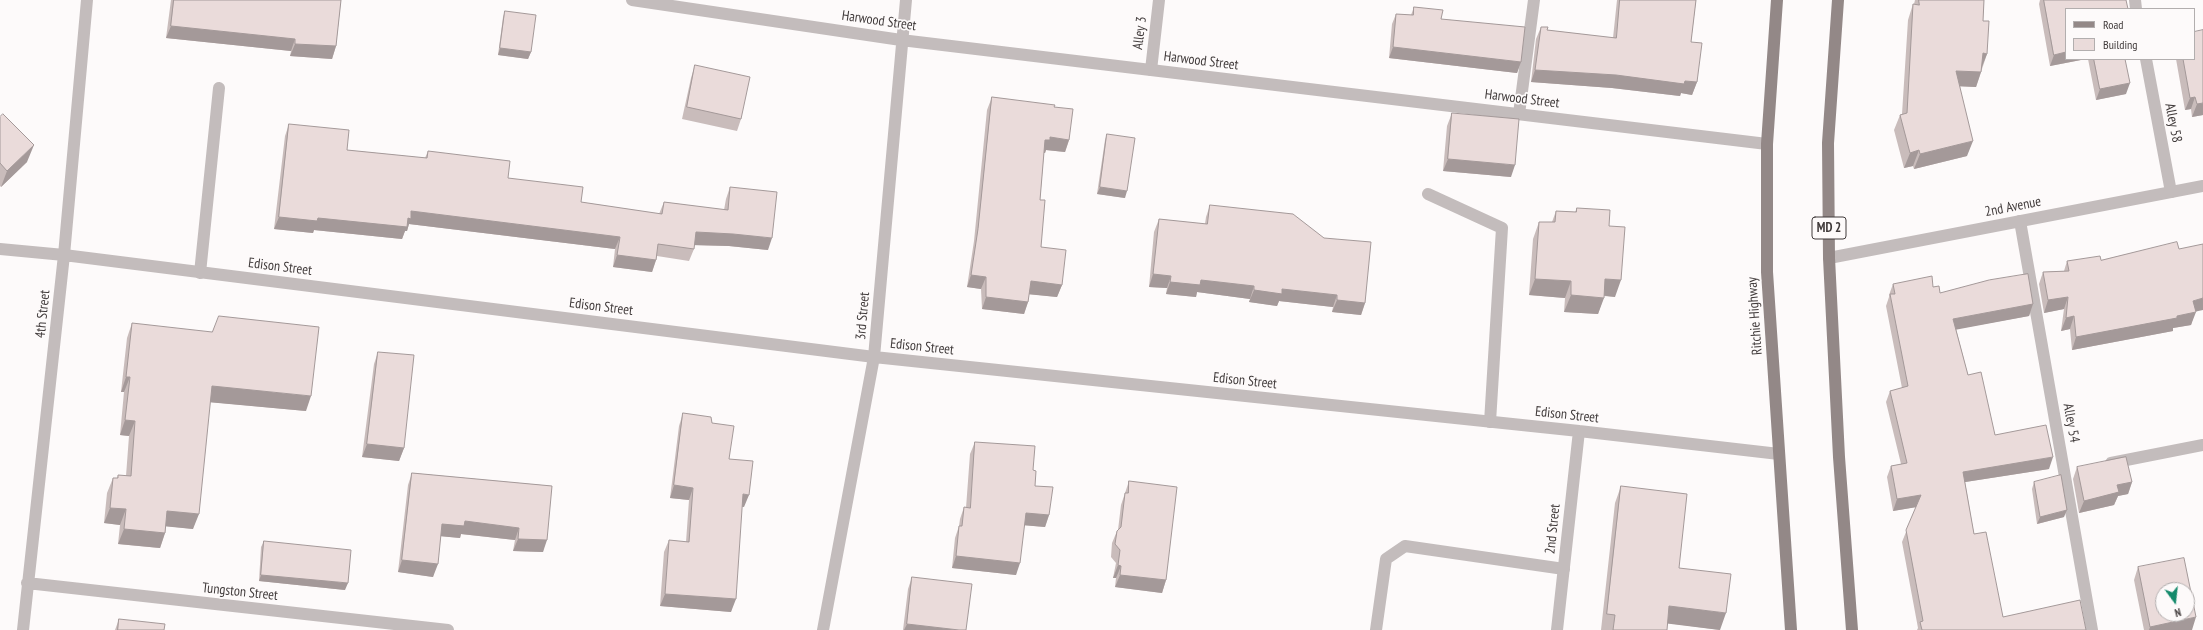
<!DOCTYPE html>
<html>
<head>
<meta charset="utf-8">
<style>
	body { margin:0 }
	#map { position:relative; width:2203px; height:630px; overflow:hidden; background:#fdfafa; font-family:"PT Sans Narrow",sans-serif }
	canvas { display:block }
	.legend { position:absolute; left:2065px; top:8px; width:130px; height:52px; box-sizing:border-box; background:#fdfafa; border:1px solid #b2aeae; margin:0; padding:5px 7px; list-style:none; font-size:12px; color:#413b3b }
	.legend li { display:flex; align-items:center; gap:8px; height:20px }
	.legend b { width:20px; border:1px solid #b2aeae }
	.north { position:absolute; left:2155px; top:582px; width:40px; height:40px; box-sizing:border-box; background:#fdfafa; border:1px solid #b2aeae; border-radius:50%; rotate:165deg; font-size:11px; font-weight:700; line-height:16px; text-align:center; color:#413b3b }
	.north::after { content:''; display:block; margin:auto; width:14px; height:18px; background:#148a6b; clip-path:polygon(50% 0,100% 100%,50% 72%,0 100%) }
</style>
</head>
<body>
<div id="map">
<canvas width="2203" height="630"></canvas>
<ul class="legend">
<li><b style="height:5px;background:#938887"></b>Road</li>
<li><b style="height:11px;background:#eadbda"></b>Building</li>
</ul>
<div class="north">N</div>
</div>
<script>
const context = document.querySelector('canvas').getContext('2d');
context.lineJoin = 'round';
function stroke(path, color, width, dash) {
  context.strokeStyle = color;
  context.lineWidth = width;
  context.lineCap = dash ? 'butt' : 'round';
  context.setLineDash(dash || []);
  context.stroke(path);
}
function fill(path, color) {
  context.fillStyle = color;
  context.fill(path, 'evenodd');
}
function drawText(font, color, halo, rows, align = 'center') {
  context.font = font + ' "PT Sans Narrow",sans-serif';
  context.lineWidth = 3.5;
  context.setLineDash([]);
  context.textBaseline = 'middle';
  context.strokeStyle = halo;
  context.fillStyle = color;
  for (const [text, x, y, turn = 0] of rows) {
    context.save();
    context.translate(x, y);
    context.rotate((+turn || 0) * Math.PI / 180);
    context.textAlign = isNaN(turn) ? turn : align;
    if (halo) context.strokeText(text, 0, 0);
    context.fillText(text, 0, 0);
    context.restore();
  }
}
stroke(new Path2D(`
	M2135,0l1,9
	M2146,59l25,133
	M1151,70l8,-70
	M1519,114l15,-114
	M1428,194l74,34 -12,194
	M2020,221l72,409
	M200,273l19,-185
	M2111,463l92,-18
	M1376,630l10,-71 19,-13 159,23`), '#c3bcbc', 12);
stroke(new Path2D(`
	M632,0l269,40 866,104
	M0,249l64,6 810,102 705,74 200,23
	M1829,258l374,-72
	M27,583l421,47
	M23,630l41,-375 23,-255
	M823,630l51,-273 32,-357
	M1557,630l22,-199`), '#c3bcbc', 12);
stroke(new Path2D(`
	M1777,0l-10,144v128l24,358
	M1838,0l-10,143 1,115 10,199 13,173`), '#938887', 12);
fill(new Path2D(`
	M171,0h170l-5,46 -4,13 -42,-3 1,-5 -125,-13z
	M1617,0h79l-5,42 6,40 -5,13 -11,-2 -1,3 -68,-8 -81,-6 5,-43 5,-12 6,3 66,8z
	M1915,0h69l-1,21 4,33 -11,33 -16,-1 7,70 -53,13 -1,-3 -9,2 -10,-38 6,-15 2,-1 6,-94 5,-16h1z
	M2040,0h86l-60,59h20l-36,7 -11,-62z
	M1414,7l27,12 80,43 -4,11 -128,-15 3,-34 4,-10 15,1z
	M505,11l26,41 -3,7 -30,-4 5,-38z
	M2088,59h37l1,35 -30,6z
	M2176,59h18l9,56 -11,2 -1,-8 -6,1z
	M695,65l46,54 -4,12 -55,-12 9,-41z
	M992,97l62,10 15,33 -4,12 -19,-2 -1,3h-1l-4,47 1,47 21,38 -5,12 -28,-3 -1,8 -4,12 -42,-5 -1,-20 -14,-2 7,-46 13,-131z
	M1452,113l59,64 -68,-6 4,-45z
	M0,117l27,45 -26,25 -1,-1z
	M289,124l58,26 78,8 3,-7 80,27 73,24 78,12 5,-12 60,8 2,-11 4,-12 38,63 -39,-4 -35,-1v4l-5,12 -32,-5 -1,4 -4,12 -39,-5 2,-18 -206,-25 -2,7h-2l-3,8 -88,-9 -1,3 -39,-4 11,-93z
	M1107,134l18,64 -28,-4 8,-54z
	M1210,205l155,98 -4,12 -29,-3 1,-5 -54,-6 -2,5 -28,-4 1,-3 -53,-7 -1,5 -30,-3 1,-6 -18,-1 5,-55 5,-13 46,5 1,-7z
	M1577,208l32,18 6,71 -11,-1 -6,18 -34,-2 1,-14 -36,-3 4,-56 6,-17h13l4,-11 19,1z
	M2101,260l94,51 -4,14 -18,3v3l-101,19 -2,-21 -9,2 3,-22 -20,4 -5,-29 4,-12 21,-1 3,-10z
	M1893,284l40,3 7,6 93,11 -4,12 -73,13 12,46 27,60 54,34 -84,13 9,52 29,83 83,13h-169l1,-2 -16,-86 14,-35 -23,4 -6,-34 4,-11 10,-2 -15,-62 4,-11 12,-3 -16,-82 3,-9v-2z
	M132,323l174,88 -96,-9 -17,127 -27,-3 -1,7 -5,15 -42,-4 2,-19 -16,-2 3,-30 6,-15h4l1,-3 8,1 3,-40 -9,-1 4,-43h-3l6,-54z
	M378,352l26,96 -5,13 -37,-4 12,-93z
	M683,413l29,10 17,36 15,48h-2l-11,105 -71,-6 4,-54 5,-12 17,2 3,-42 -19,-2 9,-72z
	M975,442l58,28 2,16 14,29 -4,12 -21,-2 -8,50 -64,-7 3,-30 4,-12 1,-7 4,-12 2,1 4,-54z
	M2077,467l55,15 -4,12 -10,2 -4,9 -35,8 -6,-34z
	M412,473l140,13 -9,66 -30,-1 2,-11 -54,-6 -1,4 -19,-2 -8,41 -35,-5 10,-87z
	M1129,481l37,99 -4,13 -47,-6 1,-9h-3l3,-15 -5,-6 1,-14 5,-12 1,-1 3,-25z
	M2034,482l30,35 -27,7 -5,-35z
	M1621,486l58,82 41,62 -53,-7v7h-66l14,-127z
	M264,541l81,49 -86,-9 2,-34z
	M2138,567l54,63h-48l-10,-50z
	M912,577l54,53h-63l5,-41z
	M119,619l45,11h-49z`), '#c9bcbb');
fill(new Path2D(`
	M171,26l124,13 -4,12 -125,-13z
	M295,44l41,2 -4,13 -42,-3z
	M1393,47l128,15 -4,11 -128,-15z
	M500,48l31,4 -3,7 -30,-4z
	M2066,52v7h20l-36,7 4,-11z
	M1983,53l4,1 -6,15z
	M1535,70l81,5 81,7 -5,13 -11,-2 -1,3 -68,-8 -81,-6z
	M1956,71l25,1 -5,15 -25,-1z
	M2130,83l-4,11 -30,6 4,-11z
	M2195,97l-4,12 -6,1 5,-12z
	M2203,103v12l-11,2 5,-13z
	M1050,137l19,3 -4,12 -19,-2 -1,3 -4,-1 4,-12z
	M1973,141l-6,15 -53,13 6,-15z
	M34,145l-7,17 -26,25 6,-16z
	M1919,150l-6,16 -9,2 6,-15z
	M1448,159l67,6 -4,12 -68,-6z
	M1100,187l27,4 -2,7 -28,-4z
	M411,211l209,26 -5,12 -206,-25 -2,7h-2l-3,8 -88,-9 -1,3 -39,-4 5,-12z
	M696,232l37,2 39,4 -4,12 -39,-4 -38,-1z
	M617,255l39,5 -4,12 -39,-5z
	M1153,274l18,2 -4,12 -18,-1z
	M971,275l15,2 -5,12 -14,-2z
	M1535,279l36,2 -6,17 -36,-3z
	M1605,279l16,1 -6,17 -16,-2z
	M1201,280l53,6 -4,13 -53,-7 -1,5 -30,-3 4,-12z
	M1031,281l31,4 -5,12 -31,-3z
	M1282,289l55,6 -4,12 -54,-6 -2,5 -28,-4 5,-12z
	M1571,295l33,3 -6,16 -34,-2z
	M986,297l42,5 -4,12 -42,-5z
	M2068,297l-4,12 -20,4 4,-13z
	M2203,298v12l-14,3 4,-12z
	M1337,300l28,3 -4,12 -29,-3z
	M2033,304l-4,12 -80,15 4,-12z
	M2196,312l-5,13 -18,3v3l-101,19 4,-13z
	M2074,316l-4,13 -9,2 5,-13z
	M126,377h4l-6,15h-3z
	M212,386l99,10 -5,15 -99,-9z
	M125,420l10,1 -6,15 -9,-1z
	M367,444l37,4 -5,13 -37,-4z
	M2053,457l-4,12 -90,14 4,-11z
	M2132,482l-4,12 -10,2 -4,9 -35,8 5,-12 33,-16z
	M674,485l19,3 -4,12 -19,-2z
	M743,494l6,1 -5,12 -5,-1z
	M1921,495l-4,12 -24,4 4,-12z
	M110,508l16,1 -6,16 -16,-2z
	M2067,510l-3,7 -27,7 3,-7z
	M167,511l32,3 -6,15 -31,-3z
	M1026,513l23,2 -4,12 -24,-2z
	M465,521l54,7 -4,12 -54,-6 -1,4 -22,-2 4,-12z
	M124,529l41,4 -5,15 -42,-4z
	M518,539l29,1 -4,12 -30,-1z
	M956,556l64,7 -4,12 -64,-7z
	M402,560l36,4 -5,13 -35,-5z
	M1118,565l3,1 -5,12h-3z
	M261,575l87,8 -3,7 -86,-9z
	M1120,575l46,5 -4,13 -47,-6z
	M665,594l71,5 -5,13 -71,-6z
	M1669,606l57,7 -6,17 -57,-7z
	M2196,617l-4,13h-43l1,-3z
	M907,624l52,6h-55z`), '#a49999');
const building = new Path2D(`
	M174,0h167l-5,46 -41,-2v-5l-124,-13z
	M1620,0h76l-5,42 11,1 -5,39 -12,-1 -1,3 -68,-9 -81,-5 6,-43h7l-1,3 69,8z
	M1919,0h65l-1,21h6l-2,33 -4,-1 -2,19 -25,-1 17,70 -53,13 -1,-4 -9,3 -10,-38 7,-2 6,-109 6,1z
	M2044,0h82l2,9h-62v43l-12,3z
	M1414,7l29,3 -2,9 84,8 -4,35 -128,-15 3,-33 17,1z
	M505,11l31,4 -5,37 -31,-4z
	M2203,30v73l-6,1 -2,-7 -5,1 -7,-39h11v-27z
	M2094,59h31l5,24 -30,6z
	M695,65l55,12 -9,42 -54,-12z
	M992,97l63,8 -1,2 19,2 -4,31 -19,-3v3h-5l-5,60h5l-4,47 25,3 -4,35 -31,-4 -3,21 -42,-5v-20l-15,-2 7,-46z
	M1452,113l67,6 -4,46 -67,-6z
	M3,114l31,31 -27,26 -7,-8v-46z
	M289,124l60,6 -2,20 80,8 1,-7 82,10 -2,17 75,9 -2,15 81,12 2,-12 64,8 2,-23 47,5 -5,46 -39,-4 -37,-2 -2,17 -36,-5 -2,16 -39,-5 3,-18 -209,-26v8l-3,-1 -1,9 -89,-9 -1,3 -38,-4z
	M1107,134l28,4 -8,53 -27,-4z
	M1210,205l83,9 31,24 47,4 -6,61 -28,-3v-5l-55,-6v5l-28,-4v-4l-53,-6 -1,5 -30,-3 1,-6 -18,-2 6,-55 48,5z
	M1577,208l33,2 -1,16 16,1 -4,53 -16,-1 -1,19 -33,-3v-14l-36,-2 4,-57h16l1,-11 20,1z
	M2177,242l2,7 24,-5v54l-10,3 3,11 -19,4v2l-101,19 -2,-21 -8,2 2,-21 -20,3 -5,-28 26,-1 -2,-10 33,-5 1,4z
	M2028,274l5,30 -80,15 15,56 13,-3 14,63 51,-10 7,32 -90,15 11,62 12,-2 17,85 77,-17 6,30h-164l-2,-8 3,-1 -17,-91 15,-35 -24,4 -6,-33 16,-3 -17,-72 18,-5 -18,-92h5l-2,-10 39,-8 1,11 6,-1 1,7 49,-13z
	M219,316l100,11 -8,69 -99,-10 -13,128 -32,-3 -2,22 -41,-4 2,-20 -16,-1 3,-30h5v-3l13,1 4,-55 -10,-1 5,-43h-4l6,-54 80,9z
	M378,352l36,3 -10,93 -37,-4z
	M683,413l28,4 1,6 22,3 -5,33 24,2 -4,34 -6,-1 -7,105 -71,-5 4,-54 20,2 4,-54 -19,-3z
	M975,442l60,4 -2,24 3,1 -1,15 18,1 -4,28 -23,-2 -6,50 -64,-7 3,-30h3l2,-19 6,1z
	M2126,457l6,25 -15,3 2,7 -35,9 -7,-34z
	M412,473l140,13 -5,54 -29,-1 1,-11 -54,-7 -1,5 -22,-2 -4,40 -36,-4z
	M2061,475l6,35 -27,7 -6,-35z
	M1129,481l48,6 -11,93 -46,-5 1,-9 -3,-1 2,-15 -5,-6 2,-13 4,-4 4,-34h3z
	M1621,486l66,8 -8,74 52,6 -5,39 -57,-7 -2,24h-54l2,-15 -8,-1z
	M264,541l87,9 -3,33 -87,-8z
	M2184,558l12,59 -46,10 -12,-60zM2163,590h24v24h-24z
	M912,577l60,7 -6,46h-7l-52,-6z
	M119,619l46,5 -1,6h-46z`);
fill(building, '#eadbda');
stroke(building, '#a49999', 1);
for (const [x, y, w] of [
	[1829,228,34]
]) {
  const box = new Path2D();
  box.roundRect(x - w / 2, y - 11, w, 22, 3);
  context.fillStyle = '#fdfafa';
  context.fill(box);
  stroke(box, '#413b3b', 1);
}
drawText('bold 13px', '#413b3b', null, [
	["MD 2",1829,228]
]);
drawText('14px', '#413b3b', '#fdfafa', [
	["Harwood Street",879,21,8],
	["Alley 3",1140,33,-83],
	["Harwood Street",1201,61,7],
	["Harwood Street",1522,99,7],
	["Alley 58",2173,123,79],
	["2nd Avenue",2013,207,-11],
	["Edison Street",280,267,7],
	["Edison Street",601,307,7],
	["4th Street",43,314,-84],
	["3rd Street",863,316,-85],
	["Ritchie Highway",1755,316,-94],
	["Edison Street",922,347,6],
	["Edison Street",1245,381,6],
	["Edison Street",1567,415,6],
	["Alley 54",2071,423,80],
	["2nd Street",1553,529,-84],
	["Tungston Street",240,592,6]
]);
</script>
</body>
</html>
